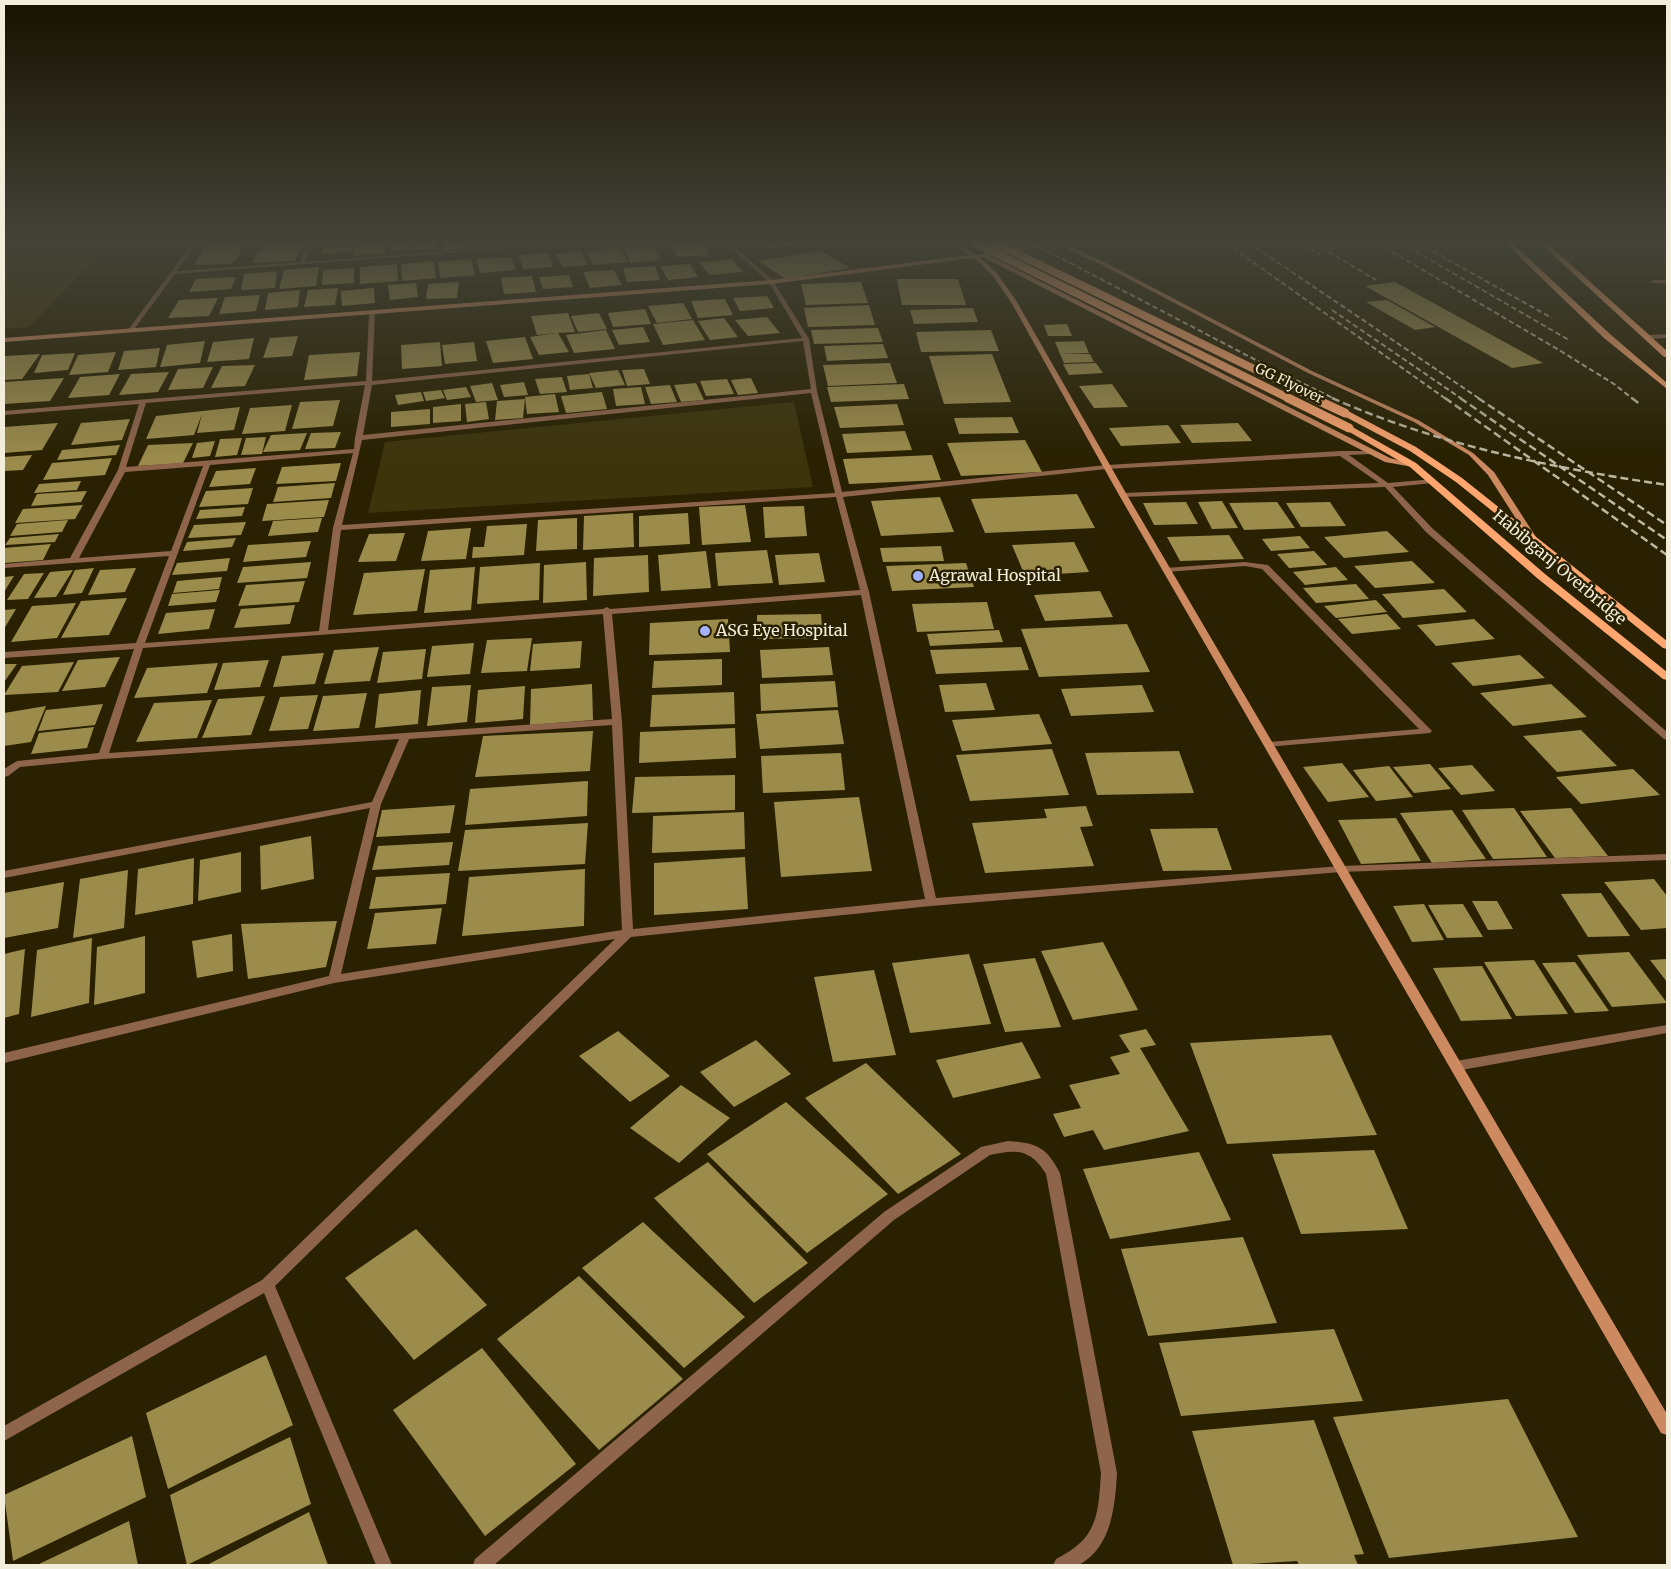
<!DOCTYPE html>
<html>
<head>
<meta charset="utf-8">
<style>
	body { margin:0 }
	#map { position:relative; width:1671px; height:1569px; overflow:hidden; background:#292101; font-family:Merriweather,serif }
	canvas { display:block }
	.frame { position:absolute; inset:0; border:5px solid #f2eedb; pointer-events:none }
</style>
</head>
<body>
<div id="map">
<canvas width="1671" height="1569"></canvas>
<div class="frame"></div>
</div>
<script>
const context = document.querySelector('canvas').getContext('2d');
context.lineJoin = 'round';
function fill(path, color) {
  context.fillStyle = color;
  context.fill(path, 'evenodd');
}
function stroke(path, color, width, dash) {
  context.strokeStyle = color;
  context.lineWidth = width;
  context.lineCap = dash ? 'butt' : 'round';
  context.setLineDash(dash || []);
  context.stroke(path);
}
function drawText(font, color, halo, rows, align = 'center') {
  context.font = font + ' Merriweather,serif';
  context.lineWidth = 5;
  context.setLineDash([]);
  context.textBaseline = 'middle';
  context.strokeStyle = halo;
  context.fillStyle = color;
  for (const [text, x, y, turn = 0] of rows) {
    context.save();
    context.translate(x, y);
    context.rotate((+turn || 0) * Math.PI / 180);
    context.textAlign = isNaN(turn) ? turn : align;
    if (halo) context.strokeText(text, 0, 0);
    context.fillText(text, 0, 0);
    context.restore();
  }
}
fill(new Path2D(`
	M4,243h107l-82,84 -25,2z
	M794,402l19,85 -445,26 17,-71z`), '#3d340b');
fill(new Path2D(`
	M208,243h36l-5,7h4l-11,14 -38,1z
	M265,243h40l-2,6 -41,2z
	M385,243v10l-31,2 1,-11z
	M392,243h21l-1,6 -22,2z
	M415,243h22l-1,6 -22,1z
	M442,243h27l1,5 -27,2z
	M474,243h31v2l-31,2z
	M705,243l5,12 -33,2 -5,-13z
	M761,243h42v1l-32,5z
	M353,246l-2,6 -30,2 2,-6z
	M654,247l6,13 -30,3 -6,-14z
	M621,248l7,14 -35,3 -6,-14z
	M299,250l-4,11 -43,2 5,-11z
	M581,251l7,14 -25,2 -7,-13z
	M821,251l29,17 -64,11 -28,-18z
	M549,253l4,14 -30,2 -4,-14z
	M511,257l5,13 -36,3 -4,-14z
	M471,259l4,16 -35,3 -2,-16z
	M732,259l11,13 -33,3 -11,-12z
	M434,261l2,17 -34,3 -1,-17z
	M397,264l1,17 -38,3v-17z
	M690,264l8,13 -30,3 -8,-14z
	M655,266l5,14 -33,2 -4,-14z
	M319,267l-3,19 -37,3 5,-19z
	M354,268v15l-32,2 1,-15z
	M614,270l8,15 -32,3 -7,-16z
	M277,271l-2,17 -34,2 3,-16z
	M569,275l4,12 -30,2 -4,-12z
	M532,276l4,16 -32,2 -3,-16z
	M236,277l-5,12 -42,3 7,-13z
	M897,279h61l8,26h-64z
	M459,282l-2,16 -31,1 2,-15z
	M861,282l7,21 -62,2 -5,-21z
	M1395,282l148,81 -31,5 -147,-82z
	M416,283l2,14 -28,3 -2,-15z
	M338,288l-3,17 -31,2 4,-17z
	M374,288l1,15 -33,3 -1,-15z
	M300,290l-2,17 -33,3 3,-17z
	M260,295l-4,16 -37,3 6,-17z
	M767,296l7,12 -34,3 -7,-13z
	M218,298l-9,18 -41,2 11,-18z
	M725,299l8,16 -35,3 -7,-17z
	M1387,300l48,27 -20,3 -49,-28z
	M683,303l9,16 -35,4 -9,-17z
	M869,305l6,20 -67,2 -4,-19z
	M973,308l5,14 -64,2 -4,-14z
	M645,309l6,15 -38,3 -5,-14z
	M568,313l7,19 -17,1 11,19 -30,3 -9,-18 26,-4 -19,2 -6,-19z
	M599,313l8,16 -29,3 -7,-16z
	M767,317l13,16 -32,3 -13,-16z
	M724,318l14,19 -28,3 -12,-19z
	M693,320l12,20 -42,5 -10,-21z
	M1067,324l5,12h-24l-4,-11z
	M643,327l7,15 -31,3 -7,-15z
	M878,328l5,14 -69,2 -3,-14z
	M606,330l9,19 -41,4 -8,-18z
	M991,330l8,21 -78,1 -5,-20z
	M298,336l-6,20 -29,2 7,-20z
	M525,337l8,22 -40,4 -7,-22z
	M254,338l-5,21 -42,3 6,-20z
	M205,341l-5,22 -40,4 7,-22z
	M1084,341l5,12 -29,1 -5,-12z
	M440,342l2,24 -40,3 -1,-24z
	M474,342l3,19 -32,3 -3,-19z
	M883,344l5,14 -61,3 -3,-15z
	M160,348l-4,19 -38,3 6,-19z
	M116,352l-8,20 -39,3 9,-20z
	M360,352l-3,24 -53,4 5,-25z
	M75,353l-7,17 -34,3 8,-18z
	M40,354l-18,25 -18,1v-24z
	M992,354l19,48 -67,2 -15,-48z
	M1060,354h30l4,8 -30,1z
	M890,363l7,20 -69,3 -5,-21z
	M1096,363l7,10 -34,2 -6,-11z
	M255,365l-10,21 -34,2 11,-22z
	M213,367l-10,21 -35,2 10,-21z
	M644,369l6,15 -23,2 -5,-16z
	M618,370l7,15 -29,3 -7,-15z
	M169,372l-11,20 -39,3 12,-21z
	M120,374l-11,21 -41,3 12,-21z
	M589,374l4,14 -23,2 -3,-14z
	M562,377l5,15 -27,2 -5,-15z
	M64,378l-14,23 -46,3v-22z
	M751,378l7,15 -20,2 -7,-15z
	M727,379l7,15 -28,2 -6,-15z
	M524,382l4,13 -24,2 -4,-12z
	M492,383l6,17 -22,2 -6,-16z
	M696,383l8,17 -23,2 -7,-17z
	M904,384l5,15 -78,3 -4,-15z
	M1112,384l16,23 -34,1 -15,-22z
	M670,385l7,17 -26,2 -6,-17z
	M466,387l5,10 -24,3 -4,-10z
	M641,387l4,17 -29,2 -3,-17z
	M441,390l4,8 -19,3 -3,-9z
	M421,392l3,9 -26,4 -3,-10z
	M602,392l5,17 -41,4 -5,-17z
	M555,394l4,18 -32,2 -2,-17z
	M525,399l-2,19 -28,2 2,-19z
	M340,400l-7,26 -41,3 8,-27z
	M486,402l3,17 -22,3 -2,-18z
	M461,404v17l-28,2v-16z
	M897,404l7,21 -64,3 -6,-21z
	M292,405l-7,26 -43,3 8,-26z
	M240,407l-6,23 -37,3 5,-19 -8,21 -48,4 10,-23z
	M430,409v15l-39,3v-15z
	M1012,417l7,16 -60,1 -5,-16z
	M130,419l-8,21 -51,5 10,-22z
	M58,423l-16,27 -38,3v-26z
	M1238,423l14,18 -60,2 -12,-18z
	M1168,425l13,18 -60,3 -12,-18z
	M905,431l7,19 -65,3 -5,-19z
	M341,432l-6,16 -30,1 6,-16z
	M307,433l-7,17 -37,2 8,-17z
	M266,437l-4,17 -21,1 5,-17z
	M242,438l-5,17 -22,2 5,-18z
	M1025,440l17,32 -81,4 -14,-33z
	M215,441l-5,15 -18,2 5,-15z
	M193,443l-10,20 -45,3 10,-21z
	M120,445l-4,10 -59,5 5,-10z
	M32,455l-9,15 -19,1v-14z
	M932,455l9,25 -92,4 -6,-25z
	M112,458l-7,17 -62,5 9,-17z
	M341,463l-5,18 -60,3 6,-17z
	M256,468l-6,16 -41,3 7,-16z
	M81,481l-4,9 -43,3 5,-9z
	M335,483l-4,15 -58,4 5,-15z
	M253,488l-5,16 -49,3 7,-16z
	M87,491l-6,11 -50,4 6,-12z
	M1077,494l18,34 -110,5 -14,-34z
	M940,497l14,35 -73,4 -10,-35z
	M329,500l-5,17 -62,4 5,-17z
	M1222,501l16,27 -26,1 -14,-27z
	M1186,502l12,22 -44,1 -11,-22z
	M1277,502l18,26 -51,2 -15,-27z
	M1330,502l16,24 -45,1 -15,-24z
	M83,505l-8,14 -60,4 8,-14z
	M745,505l6,37 -49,3 -3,-38z
	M804,506l3,30 -42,2 -2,-31z
	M245,507l-3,9 -46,3 4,-9z
	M633,513l1,34 -51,3 1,-34z
	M688,513l2,31 -51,3v-31z
	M322,518l-4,14 -50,4 5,-15z
	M577,518v31l-41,2 2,-31z
	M68,520l-6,12 -52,4 7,-12z
	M246,522l-5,13 -53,3 6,-13z
	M527,524l-3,31 -52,3 1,-11h11l3,-21z
	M471,528l-5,31 -45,2 7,-30z
	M1387,531l22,21 -65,6 -20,-21z
	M405,533l-9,28 -38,1 11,-28z
	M59,534l-4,8 -50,3 5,-7z
	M1229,535l15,24 -64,2 -13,-24z
	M1300,536l10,12 -39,3 -9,-12z
	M236,538l-4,9 -49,4 4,-9z
	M311,541l-5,16 -63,5 5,-17z
	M1074,542l15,30 -64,4 -13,-31z
	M51,544l-8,16 -39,3v-15z
	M941,546l3,15 -61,1 -3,-14z
	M767,550l6,33 -55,3 -3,-33z
	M706,551l5,37 -50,3 -3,-36z
	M1314,551l13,14 -38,3 -12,-14z
	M819,553l6,29 -46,3 -4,-30z
	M648,555l1,37 -56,4 1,-38z
	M230,558l-3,13 -55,4 5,-12z
	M1412,561l23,22 -60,5 -21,-22z
	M311,562l-4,16 -70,5 6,-16z
	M586,562l1,38 -44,3 1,-38z
	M540,563l-1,37 -62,4 3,-37z
	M966,563l8,24 -82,4 -6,-25z
	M475,567l-4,43 -47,3 6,-43z
	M1336,567l12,13 -43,5 -12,-13z
	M94,568l-12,25 -19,2 12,-25z
	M136,568l-11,24 -37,3 12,-25z
	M425,569l-8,42 -64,4 11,-42z
	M73,570l-17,27 -22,1 16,-26z
	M44,573l-16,26 -21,1 17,-26z
	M14,576l-10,16v-15z
	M222,577l-3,12 -46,4 4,-12z
	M305,581l-6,21 -61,4 8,-21z
	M1356,584l13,15 -53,4 -13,-15z
	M1444,589l23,23 -64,6 -21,-24z
	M220,590l-4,12 -48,4 4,-12z
	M1100,591l13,26 -68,4 -11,-26z
	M127,598l-18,37 -48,3 20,-37z
	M1376,600l11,12 -51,6 -12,-12z
	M987,602l7,27 -77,3 -5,-28z
	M76,603l-19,35 -46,4 21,-36z
	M295,605l-5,19 -56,4 7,-19z
	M16,609l-12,20v-19z
	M215,609l-6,20 -51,5 8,-21z
	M821,614l2,24 -66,1v-24z
	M1387,614l14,15 -49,5 -14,-15z
	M728,619l2,33 -81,3 1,-32z
	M1474,619l21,20 -59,7 -19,-21z
	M1127,624l23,48 -111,5 -18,-48z
	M999,630l4,12 -73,4 -3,-12z
	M532,638l-5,33 -46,2 6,-33z
	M582,641l-2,27 -50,3 3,-27z
	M474,643l-4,31 -43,3 5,-31z
	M379,647l-9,34 -46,3 10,-34z
	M829,647l4,28 -71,3 -2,-28z
	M1021,647l8,23 -93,4 -6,-24z
	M426,649l-4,30 -45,4 6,-31z
	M324,653l-9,31 -42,3 9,-31z
	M1520,655l25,23 -72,8 -22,-23z
	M120,657l-15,30 -43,4 16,-31z
	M722,659v26l-70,3 2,-27z
	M269,660l-9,27 -46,3 9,-27z
	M74,662l-16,30 -54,3 18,-29z
	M218,663l-11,30 -73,5 13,-30z
	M4,664h13l-13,18z
	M835,681l3,26 -77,4 -1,-27z
	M986,683l9,27 -50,2 -6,-27z
	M592,684l1,36 -63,5 1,-36z
	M1551,684l36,33 -74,9 -33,-33z
	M471,685l-4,37 -40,4 5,-39z
	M1142,685l12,27 -83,4 -10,-27z
	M525,686l-2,33 -48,4 3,-33z
	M421,690l-3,34 -43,4 4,-34z
	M734,692l1,32 -85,3 2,-32z
	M367,693l-8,35 -46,3 10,-35z
	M318,695l-10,34 -39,2 11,-34z
	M265,696l-14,39 -49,3 16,-39z
	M212,700l-15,38 -61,4 18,-39z
	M103,704l-8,21 -57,6 8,-21z
	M46,706l-15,36 -27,4v-33z
	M838,710l6,34 -84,5 -4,-35z
	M1039,714l13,30 -90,7 -10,-31z
	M94,727l-7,21 -56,6 8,-21z
	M735,728l1,30 -97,5 1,-31z
	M1581,730l36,36 -60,6 -34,-36z
	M593,731l-3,40 -115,6 8,-41z
	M1052,749l17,46 -99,6 -14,-46z
	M1179,751l15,42 -97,2 -12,-42z
	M841,753l4,37 -82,3 -2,-37z
	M1342,763l27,34 -41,5 -25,-35z
	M1430,764l21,25 -37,4 -21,-26z
	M1472,765l23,26 -34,4 -23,-27z
	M1389,766l24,31 -37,4 -23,-31z
	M1633,769l27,26 -79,9 -25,-27z
	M735,775v35l-103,3 3,-36z
	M588,781l-1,35 -122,9 5,-36z
	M859,797l13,74 -91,6 -7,-75z
	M455,805l-5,28 -74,4 6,-27z
	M1086,806l7,20 -13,1 14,39 -109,7 -13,-50 75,-5 -3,-9z
	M1514,808l33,49 -54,2 -31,-49z
	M1571,808l37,48 -53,2 -35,-47z
	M1452,810l34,49 -54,4 -32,-50z
	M744,812l1,37 -93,4 1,-37z
	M1396,818l25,43 -60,3 -23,-44z
	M588,823l-3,41 -127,7 7,-41z
	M1217,828l15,42 -69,1 -13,-42z
	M311,836l3,43 -53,11 -1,-44z
	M453,842l-4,23 -77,5 6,-24z
	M241,852v40l-43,9 2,-41z
	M745,857l3,52 -94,6v-52z
	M194,858l-1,46 -58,11 3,-46z
	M585,869l-1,57 -122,10 7,-59z
	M128,870l-4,58 -51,10 7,-59z
	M450,873l-4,31 -77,5 7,-32z
	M1654,879l13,17v32l-26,2 -37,-48z
	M64,882l-6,46 -54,10v-45z
	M1601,893l29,43 -42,1 -27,-43z
	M1472,901h25l16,28 -25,1z
	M1424,904l20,36 -32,2 -19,-36z
	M1463,904l20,33 -36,1 -19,-33z
	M442,908l-6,36 -69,5 8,-36z
	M337,921l-11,46 -78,12 -7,-55z
	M232,934l1,37 -36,7 -5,-37z
	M145,936v57l-51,12 3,-58z
	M92,938l-3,65 -58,14 6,-67z
	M1103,942l35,68 -65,10 -32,-69z
	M25,949l-6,65 -15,4v-64z
	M1629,952l38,51 -55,4 -35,-52z
	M969,954l22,70 -81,9 -18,-70z
	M1035,958l26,69 -56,5 -22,-68z
	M1667,959v23l-17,-22z
	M1534,960l34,54 -52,2 -32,-54z
	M1575,962l34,49 -34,2 -33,-50z
	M1482,966l30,53 -51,2 -28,-53z
	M874,970l22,85 -63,7 -19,-85z
	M1146,1029l10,16 -16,3 49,83 -85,19 -11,-20 -29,7 -11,-23 28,-6 -12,-23 51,-11 -10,-17 20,-5 -11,-17z
	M618,1031l52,45 -40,26 -51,-46z
	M1331,1035l46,100 -150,9 -37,-101z
	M756,1040l35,34 -57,33 -34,-35z
	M1022,1042l19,36 -88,20 -17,-38z
	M866,1063l95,91 -63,40 -93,-96z
	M681,1085l49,33 -51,45 -49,-35z
	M786,1102l102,92 -81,59 -100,-99z
	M1374,1150l34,79 -107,5 -29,-80z
	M1199,1152l32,68 -121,19 -27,-70z
	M708,1162l100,101 -54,40 -100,-105z
	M643,1222l102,95 -61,51 -102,-100z
	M416,1229l71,76 -73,55 -69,-82z
	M1243,1237l34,86 -129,13 -27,-87z
	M579,1276l104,103 -84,71 -102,-111z
	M1334,1329l29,72 -182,15 -22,-73z
	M482,1348l94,116 -91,72 -92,-126z
	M266,1355l27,70 -125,64 -22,-76z
	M1508,1399l70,138 -189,21 -56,-141z
	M1314,1420l50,134 -10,1 4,10h-59l-2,-4 -64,4 -41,-134z
	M132,1436l14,61 -133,64 -9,-66z
	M290,1437l21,67 -124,61 -17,-70z
	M309,1512l19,53h-121z
	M129,1521l9,44h-101z`), '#9c8c4b');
fill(new Path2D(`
	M192,243h5l-20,28 123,-9 7,-19h5l-7,19 248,-19h25l-403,31 -43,58h-4v-2z
	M725,243h5l42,36 37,60 8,52 25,101 265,-27 234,-14h32l2,1 -4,2 -22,1 39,28 47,-4v4h-3l-39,4 39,41 235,204v8l-3,-1 -238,-207 -41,-45 -262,10 -4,-2 4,-2 256,-10 -39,-27 -233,13 -264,28 26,95 67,306 405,-32 326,-12v6l-326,12 -410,34 -300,31 -356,349 117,279h-16l-112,-272 -260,148v-15l258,-146 353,-341 -281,44 -330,80v-10l325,-77 41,-168 -366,70v-7l368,-69 27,-63 -296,20 -83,8 -12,9 -4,1v-8l13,-8 82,-8 35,-104 -130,9v-6l132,-9 33,-87 -165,12v-4l66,-6 48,-88 21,-66 -135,11v-4l362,-30 3,-68 3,-2 3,2 -3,68 430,-43 -34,-57zM803,341l8,48 -448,46 9,-50zM365,385l-10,53 -1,11 -228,18 20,-64zM811,393l24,100 -493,32 20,-85zM353,453l-20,75 -14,103 -174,12 65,-178zM203,466l-32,85 -92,7 46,-86zM836,497l24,93 -250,19 -3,-2 -4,2 -275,21 13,-100zM861,595l64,304 -292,30 -11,-207 -10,-108zM603,614l9,105 -503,34 34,-105zM612,725l10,205 -281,44 40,-170 28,-65z
	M1653,280h14v4l-16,-1v-2z
	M1667,334v4l-19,1 -3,-2 3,-2z
	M1245,562l23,3 162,164 2,2 -2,2 -164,14 -2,-2 5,-3 150,-13 -157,-160 -17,-3 -79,6 -4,-2 4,-2z
	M1667,1025v8l-211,38 -4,-2 -2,-3 2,-3 4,-2z
	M1008,1141c28,2 38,5 52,32l57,300c-2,33 -5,74 -38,92h-26l3,-6c42,-21 42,-43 45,-86l-55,-299c-15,-25 -30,-25 -56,-19l-96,65 -400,345h-21l2,-6 409,-347 97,-65z`), '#8e644b');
fill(new Path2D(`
	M951,243h6l19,12 69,-12h18l43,20 206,108 106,49 55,33 21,19 42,65 -1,2h-6l-41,-64 -19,-20 -55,-33 -106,-49 -206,-108 -46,-21 -66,12 400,202 27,7 -4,2 -28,-5 -402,-205h-4l18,16 20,29 110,193 540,919v21l-6,-2 -542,-938 -108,-193 -18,-26 -19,-18 -203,26 -767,58v-4l767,-58 199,-25z`), '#cd8960');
fill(new Path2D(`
	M1505,243h7l98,91 57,49v6l-63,-51z
	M1540,243h7l120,108v6h-3z
	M1342,411h6l68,36 46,31 205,163v8l-4,-1 -207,-166 -46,-31 -68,-36z
	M1349,425l67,38 129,111 122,98v8l-4,-1 -126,-101 -127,-111 -64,-37 -1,-2z`), '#fea670');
stroke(new Path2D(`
	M1032,243l241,126 62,30
	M1226,243l220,156
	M1249,243l231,156
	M1303,243l17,11
	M1314,243l62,37
	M1377,243l182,107 55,34 19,15
	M1401,243l168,97
	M1418,243l134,75
	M1332,310l130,89`), '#bdb8a2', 2, [5.5, 3]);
stroke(new Path2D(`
	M1332,398c106,47 221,70 335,87
	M1445,398l222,157
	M1460,398l207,142
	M1478,398l189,127
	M1632,398l9,7`), '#bdb8a2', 2.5, [8, 4]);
stroke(new Path2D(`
	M975,243l315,156
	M995,243l321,156`), '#fea670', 8);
stroke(new Path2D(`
	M1288,398l61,30
	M1313,398l32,15`), '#fea670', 9);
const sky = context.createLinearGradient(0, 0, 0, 463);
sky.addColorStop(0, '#171201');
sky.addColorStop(0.52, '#434338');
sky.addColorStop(1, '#43433800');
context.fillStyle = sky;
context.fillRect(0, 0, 1671, 463);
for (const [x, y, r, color] of [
	[918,576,6,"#a3b2fd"],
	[705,631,6,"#a3b2fd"]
]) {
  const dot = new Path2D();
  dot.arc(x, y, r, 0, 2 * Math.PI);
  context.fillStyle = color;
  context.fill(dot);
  stroke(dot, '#292101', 2);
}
drawText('14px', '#f2eedb', '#292101', [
	["GG Flyover",1289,384,26]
]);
drawText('16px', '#f2eedb', '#292101', [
	["Habibganj Overbridge",1559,568,40]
]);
drawText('16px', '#f2eedb', '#292101', [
	["Agrawal Hospital",929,576],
	["ASG Eye Hospital",716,631]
], 'left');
</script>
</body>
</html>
